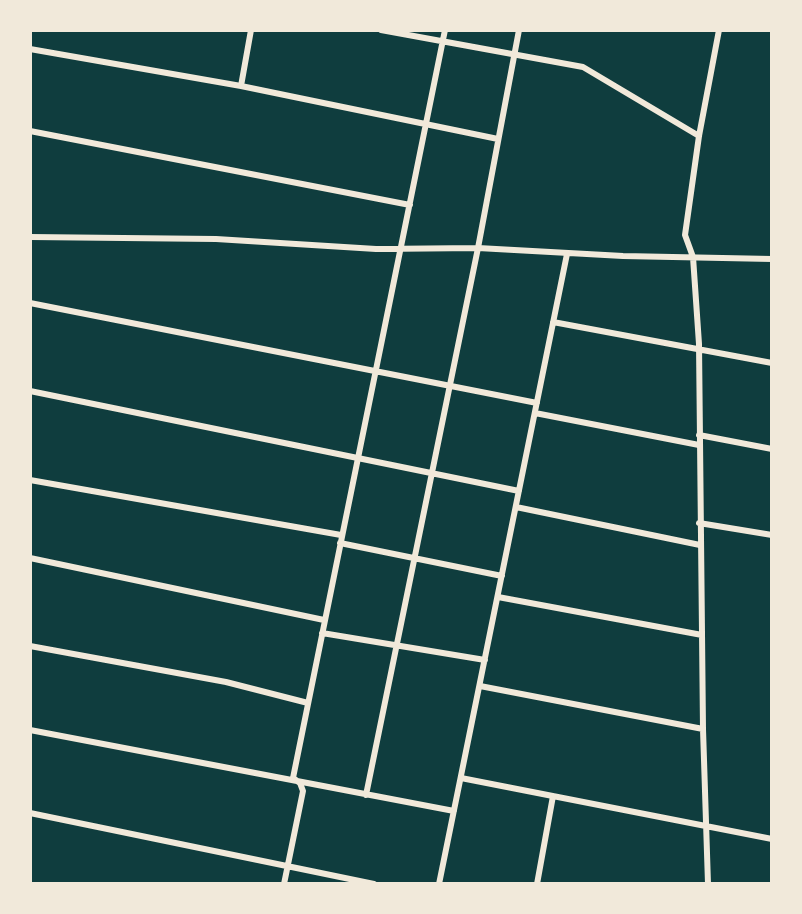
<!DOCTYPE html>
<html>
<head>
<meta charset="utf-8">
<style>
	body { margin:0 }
	#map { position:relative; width:802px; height:914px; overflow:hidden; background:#0f3d3e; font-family:"Public Sans",sans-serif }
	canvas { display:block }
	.frame { position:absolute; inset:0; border:32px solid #f1e9da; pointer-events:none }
</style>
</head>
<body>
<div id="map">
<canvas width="802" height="914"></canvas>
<div class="frame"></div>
</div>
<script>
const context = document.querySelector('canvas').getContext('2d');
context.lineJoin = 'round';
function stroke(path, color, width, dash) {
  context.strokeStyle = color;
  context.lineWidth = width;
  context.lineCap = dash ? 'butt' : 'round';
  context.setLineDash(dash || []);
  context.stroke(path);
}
stroke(new Path2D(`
	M381,30l202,37 116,69
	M30,49l211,37 257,53
	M241,86l10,-56
	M30,131l380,74
	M30,237l186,2 160,10 102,-1 145,8 149,3
	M30,303l507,100
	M553,322l219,41
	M30,391l489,100
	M535,413l164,32
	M699,435l73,14
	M30,480l311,55
	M516,507l184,38
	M699,523l73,12
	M340,543l162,33
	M30,558l294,62
	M498,597l204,38
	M322,633l163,27
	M30,646l196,36 82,21
	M480,686l223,43
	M30,730l424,81
	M461,778l311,61
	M366,795l112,-547 41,-218
	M30,813l344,71
	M284,884l19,-93 -3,-8 -7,-5 152,-748
	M439,884l128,-630
	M537,884l16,-88
	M708,884l-5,-155 -4,-385 -6,-87 -8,-22 14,-99 20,-106`), '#f1e9da', 6);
</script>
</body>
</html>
